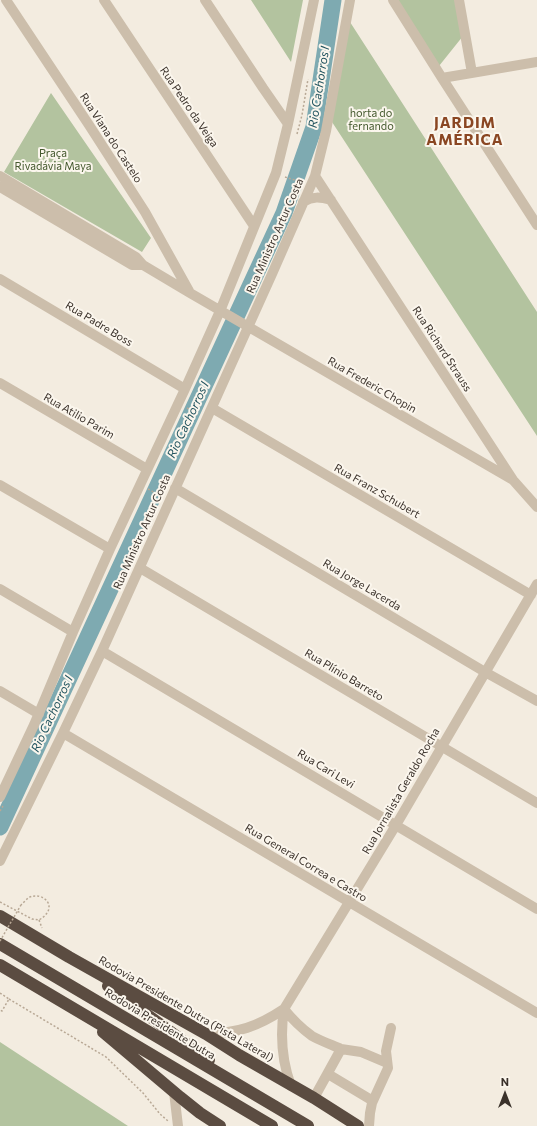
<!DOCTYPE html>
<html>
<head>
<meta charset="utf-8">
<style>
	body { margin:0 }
	#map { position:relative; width:537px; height:1126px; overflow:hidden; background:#f3ece0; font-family:Commissioner,sans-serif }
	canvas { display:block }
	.north { position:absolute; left:485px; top:1074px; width:40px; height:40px; -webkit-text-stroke:3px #fbf6ed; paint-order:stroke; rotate:0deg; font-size:11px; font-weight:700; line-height:16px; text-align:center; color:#3a312a }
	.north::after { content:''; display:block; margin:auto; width:14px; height:18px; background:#3a312a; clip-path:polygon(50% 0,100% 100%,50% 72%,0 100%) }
</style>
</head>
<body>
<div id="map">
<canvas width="537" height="1126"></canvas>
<div class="north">N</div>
</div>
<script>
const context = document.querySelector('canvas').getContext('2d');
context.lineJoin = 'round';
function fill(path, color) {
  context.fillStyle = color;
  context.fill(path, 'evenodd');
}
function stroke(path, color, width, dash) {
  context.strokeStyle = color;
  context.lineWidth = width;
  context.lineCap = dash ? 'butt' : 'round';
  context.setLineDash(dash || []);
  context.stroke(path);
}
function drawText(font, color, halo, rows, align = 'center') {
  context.font = font + ' Commissioner,sans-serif';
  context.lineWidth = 4;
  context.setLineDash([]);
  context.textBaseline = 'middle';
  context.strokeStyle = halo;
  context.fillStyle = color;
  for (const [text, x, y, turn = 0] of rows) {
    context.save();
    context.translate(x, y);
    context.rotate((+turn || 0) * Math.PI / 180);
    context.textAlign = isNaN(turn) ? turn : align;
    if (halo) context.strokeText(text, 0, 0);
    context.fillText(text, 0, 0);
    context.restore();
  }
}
fill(new Path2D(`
	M251,0h52l-12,62z
	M395,0h60l8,36 -24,30z
	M350,22l187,290v124l-205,-314z
	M51,93l100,145 -9,14 -138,-80z
	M0,1042l128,84h-128z`), '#b3c39f');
stroke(new Path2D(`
	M0,827l284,-614 30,-86 19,-127`), '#7eaab1', 17);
stroke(new Path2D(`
	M297,134l5,-19 6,-36
	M285,177l16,5
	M187,408l11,6
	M148,489l13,7
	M42,729l9,5
	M0,811l3,-5
	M0,902l32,17 7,1c22,-13 3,-30 -11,-22 -2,2 -5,5 -7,7
	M39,920l3,8
	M0,993l9,6 -7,12 -2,-1
	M9,999l97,58 37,36 17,21 8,7`), '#b8a895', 1.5, [2, 2]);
stroke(new Path2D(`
	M6,0l83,125 56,87 44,79
	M104,0l150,226
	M205,0l58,88 25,36
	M393,0l49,78 95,147
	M459,0l13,73
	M442,78l95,-16
	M0,176l136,81 7,8 47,28 323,187
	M315,176l198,304 24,27
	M0,187l132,78h11
	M303,202c10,-6 17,-5 28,-2
	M0,279l185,110
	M0,383l147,86
	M212,408l319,187
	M0,485l110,64
	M175,488l310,184 52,29
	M140,568l397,235
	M0,589l73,43
	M102,651l435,258
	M0,691l39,23
	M63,733l474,280
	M0,797l34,-72 39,-93 37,-83 75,-160 35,-78 56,-138 12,-49 26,-124
	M0,861l63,-128 39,-82 170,-377 43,-98 11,-45 24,-131
	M284,1009c8,10 17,19 28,27 9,5 20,9 29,13l-27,49
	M206,1034c32,-1 51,-7 78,-25
	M341,1049l20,3 26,11
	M328,1074l45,27
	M291,1086c-9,-25 -11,-51 -7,-77l112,-184 141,-241
	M174,1092l4,34
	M369,1126l1,-13 2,-10 16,-35 -2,-17 5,-23`), '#ccbeab', 10);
stroke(new Path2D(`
	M0,916l69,41 137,77 33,21 75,43 44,28
	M0,944l308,182
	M0,965l272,161
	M108,986l101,74
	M103,1032l77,65 20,16 20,13`), '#5b4c41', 12);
stroke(new Path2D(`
	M0,941l21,-36`), '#b8a895', 1.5, [2, 2]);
drawText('11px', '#3a312a', '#fbf6ed', [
	["Rua Pedro da Veiga",189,107,56],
	["Rua Viana do Castelo",111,138,57],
	["Rua Ministro Artur Costa",275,236,-66],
	["Rua Padre Boss",99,324,31],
	["Rua Richard Strauss",442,349,57],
	["Rua Frederic Chopin",372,385,30],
	["Rua Atilio Parim",79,416,30],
	["Rua Franz Schubert",377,491,30],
	["Rua Ministro Artur Costa",142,532,-66],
	["Rua Jorge Lacerda",362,585,31],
	["Rua Plínio Barreto",344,675,31],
	["Rua Cari Levi",326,769,31],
	["Rua Jornalista Geraldo Rocha",401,791,-60],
	["Rua General Correa e Castro",306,863,31],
	["Rodovia Presidente Dutra (Pista Lateral)",186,1009,30],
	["Rodovia Presidente Dutra",160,1024,31]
]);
drawText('11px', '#44592e', '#fbf6ed', [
	["horta do",371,113],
	["fernando",371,126],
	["Praça",53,153],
	["Rivadávia Maya",53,166]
]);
drawText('italic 12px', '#1f525d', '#fbf6ed', [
	["Rio Cachorros I",319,87,-81],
	["Rio Cachorros I",188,420,-65],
	["Rio Cachorros I",52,714,-65]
]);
context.letterSpacing = '1px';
drawText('bold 15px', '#8a4622', '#fbf6ed', [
	["JARDIM",465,123],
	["AMÉRICA",465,140]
]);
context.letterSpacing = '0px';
</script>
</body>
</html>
